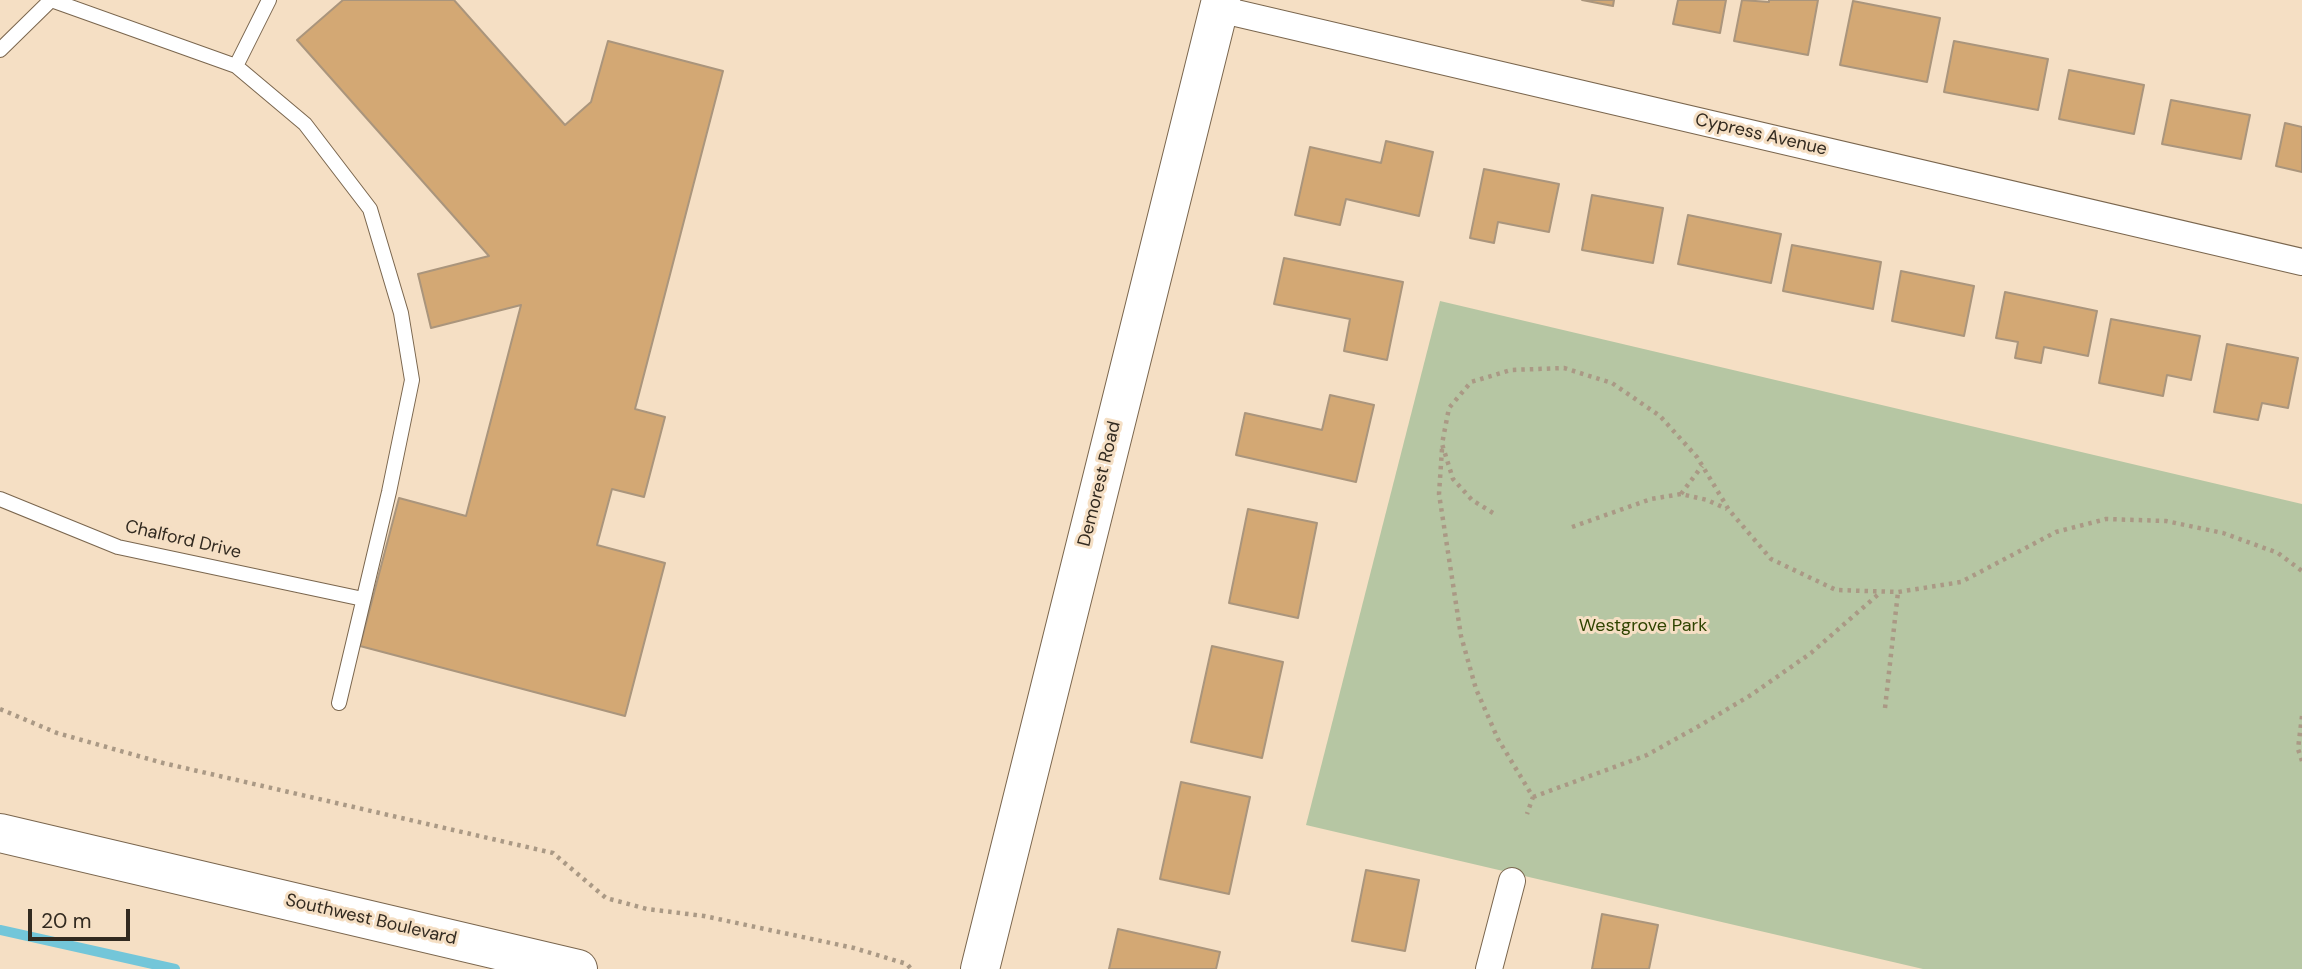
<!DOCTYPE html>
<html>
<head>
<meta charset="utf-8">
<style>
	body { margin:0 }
	#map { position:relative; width:2302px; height:969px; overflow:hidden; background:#f5dfc4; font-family:"DM Sans",sans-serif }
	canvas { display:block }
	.scale { position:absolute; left:28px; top:909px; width:102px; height:32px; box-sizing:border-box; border:4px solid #322a20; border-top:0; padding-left:9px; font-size:21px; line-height:24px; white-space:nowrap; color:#322a20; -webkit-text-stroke:5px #f5dfc4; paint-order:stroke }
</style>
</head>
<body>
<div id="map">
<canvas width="2302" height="969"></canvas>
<div class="scale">20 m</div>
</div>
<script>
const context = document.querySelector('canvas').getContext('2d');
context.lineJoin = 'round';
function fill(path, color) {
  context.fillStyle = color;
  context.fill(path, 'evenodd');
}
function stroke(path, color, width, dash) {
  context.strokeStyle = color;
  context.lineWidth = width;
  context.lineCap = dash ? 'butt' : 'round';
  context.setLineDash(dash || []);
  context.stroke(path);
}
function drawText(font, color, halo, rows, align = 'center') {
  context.font = font + ' "DM Sans",sans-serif';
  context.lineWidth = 6;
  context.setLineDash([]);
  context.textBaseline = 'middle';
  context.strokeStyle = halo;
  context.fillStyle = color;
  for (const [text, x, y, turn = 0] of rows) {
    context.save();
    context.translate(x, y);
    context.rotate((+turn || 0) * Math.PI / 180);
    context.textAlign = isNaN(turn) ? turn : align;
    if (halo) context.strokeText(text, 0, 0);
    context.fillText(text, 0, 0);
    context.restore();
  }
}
fill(new Path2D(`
	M1440,301l862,203v465h-379l-617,-144z`), '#b6c6a3');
stroke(new Path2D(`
	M0,930l175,39`), '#73c6d9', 10);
const building = new Path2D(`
	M343,0h111l111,125 26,-23 17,-61 115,30 -88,338 30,8 -21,80 -32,-8 -15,56 68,18 -40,153 -265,-70 39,-148 67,18 55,-211 -90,23 -13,-54 71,-18 -192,-216z
	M1582,0h32l-1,6z
	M1678,0h48l-6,33 -47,-9z
	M1742,0l27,2v-2h49l-10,55 -74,-14z
	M1853,1l87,17 -13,64 -87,-17z
	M1954,41l94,18 -10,51 -94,-18z
	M2069,70l75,15 -10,49 -75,-15z
	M2171,100l79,15 -9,44 -79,-15z
	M2285,123l17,4v45l-26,-6z
	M1386,141l47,11 -14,64 -73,-17 -6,26 -45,-10 15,-68 71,16z
	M1484,169l75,15 -10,48 -51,-10 -4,21 -24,-5z
	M1592,195l71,13 -10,55 -71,-13z
	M1688,215l93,19 -10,49 -93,-19z
	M1792,245l89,17 -8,47 -90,-18z
	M1284,258l119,24 -16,78 -43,-9 6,-32 -76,-15z
	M1901,271l73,15 -10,50 -72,-15z
	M2005,292l92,19 -9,45 -44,-9 -3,16 -26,-5 3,-16 -22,-4z
	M2111,319l89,17 -9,44 -24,-5 -4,21 -64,-13z
	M2227,344l71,14 -10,50 -26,-5 -4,17 -44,-8z
	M1330,395l44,10 -18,77 -120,-27 9,-42 77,17z
	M1248,509l69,14 -19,95 -69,-15z
	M1212,646l71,16 -21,96 -71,-16z
	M1181,782l69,15 -21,97 -69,-15z
	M1366,870l53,10 -14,71 -53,-10z
	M1602,914l56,11 -9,44h-57z
	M1118,929l102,23 -4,17h-107z`);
fill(building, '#d3a874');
stroke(building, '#aa957c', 2);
const lane = new Path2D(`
	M51,0l185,66 69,58 65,85 31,104 11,67 -23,112 -50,211
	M0,50l51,-50
	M236,66l33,-66
	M0,499l118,48 245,52`);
const street = new Path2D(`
	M1219,9l1083,253
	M1489,969l23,-88`);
const secondary = new Path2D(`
	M0,833l578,136
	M980,969l241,-969`);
stroke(lane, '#7a664e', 16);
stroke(street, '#7a664e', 28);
stroke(secondary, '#7a664e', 40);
stroke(new Path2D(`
	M1442,449l-3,45 22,142 15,53 22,50 35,58 -6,17
	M1681,494l21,-28
	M1493,513l-21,-13 -19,-21 -11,-35 7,-36 22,-26 40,-12 53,-2 48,15 48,33 37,41 32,53 42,49 65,31 62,2 63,-10 95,-50 50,-13 60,2 57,12 55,20 24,18
	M1572,527l79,-28 30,-5 26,6 20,9
	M1885,708l13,-116
	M0,709l57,24 106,30 390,90 53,45 41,11 57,7 150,32 53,16 4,5
	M2302,716l-4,33 4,12
	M1533,797l114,-42 52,-29 52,-31 60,-42 70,-61`), '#aa9985', 4.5, [3.5, 5]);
stroke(lane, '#fff', 14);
stroke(street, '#fff', 26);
stroke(secondary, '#fff', 38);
drawText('18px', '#322a20', '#f5dfc4', [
	["Cypress Avenue",1761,135,13],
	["Demorest Road",1100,484,-76],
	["Chalford Drive",183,540,13],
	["Southwest Boulevard",371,920,13]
]);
drawText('18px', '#2f4401', '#f5dfc4', [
	["Westgrove Park",1643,626]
]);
</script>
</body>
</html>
